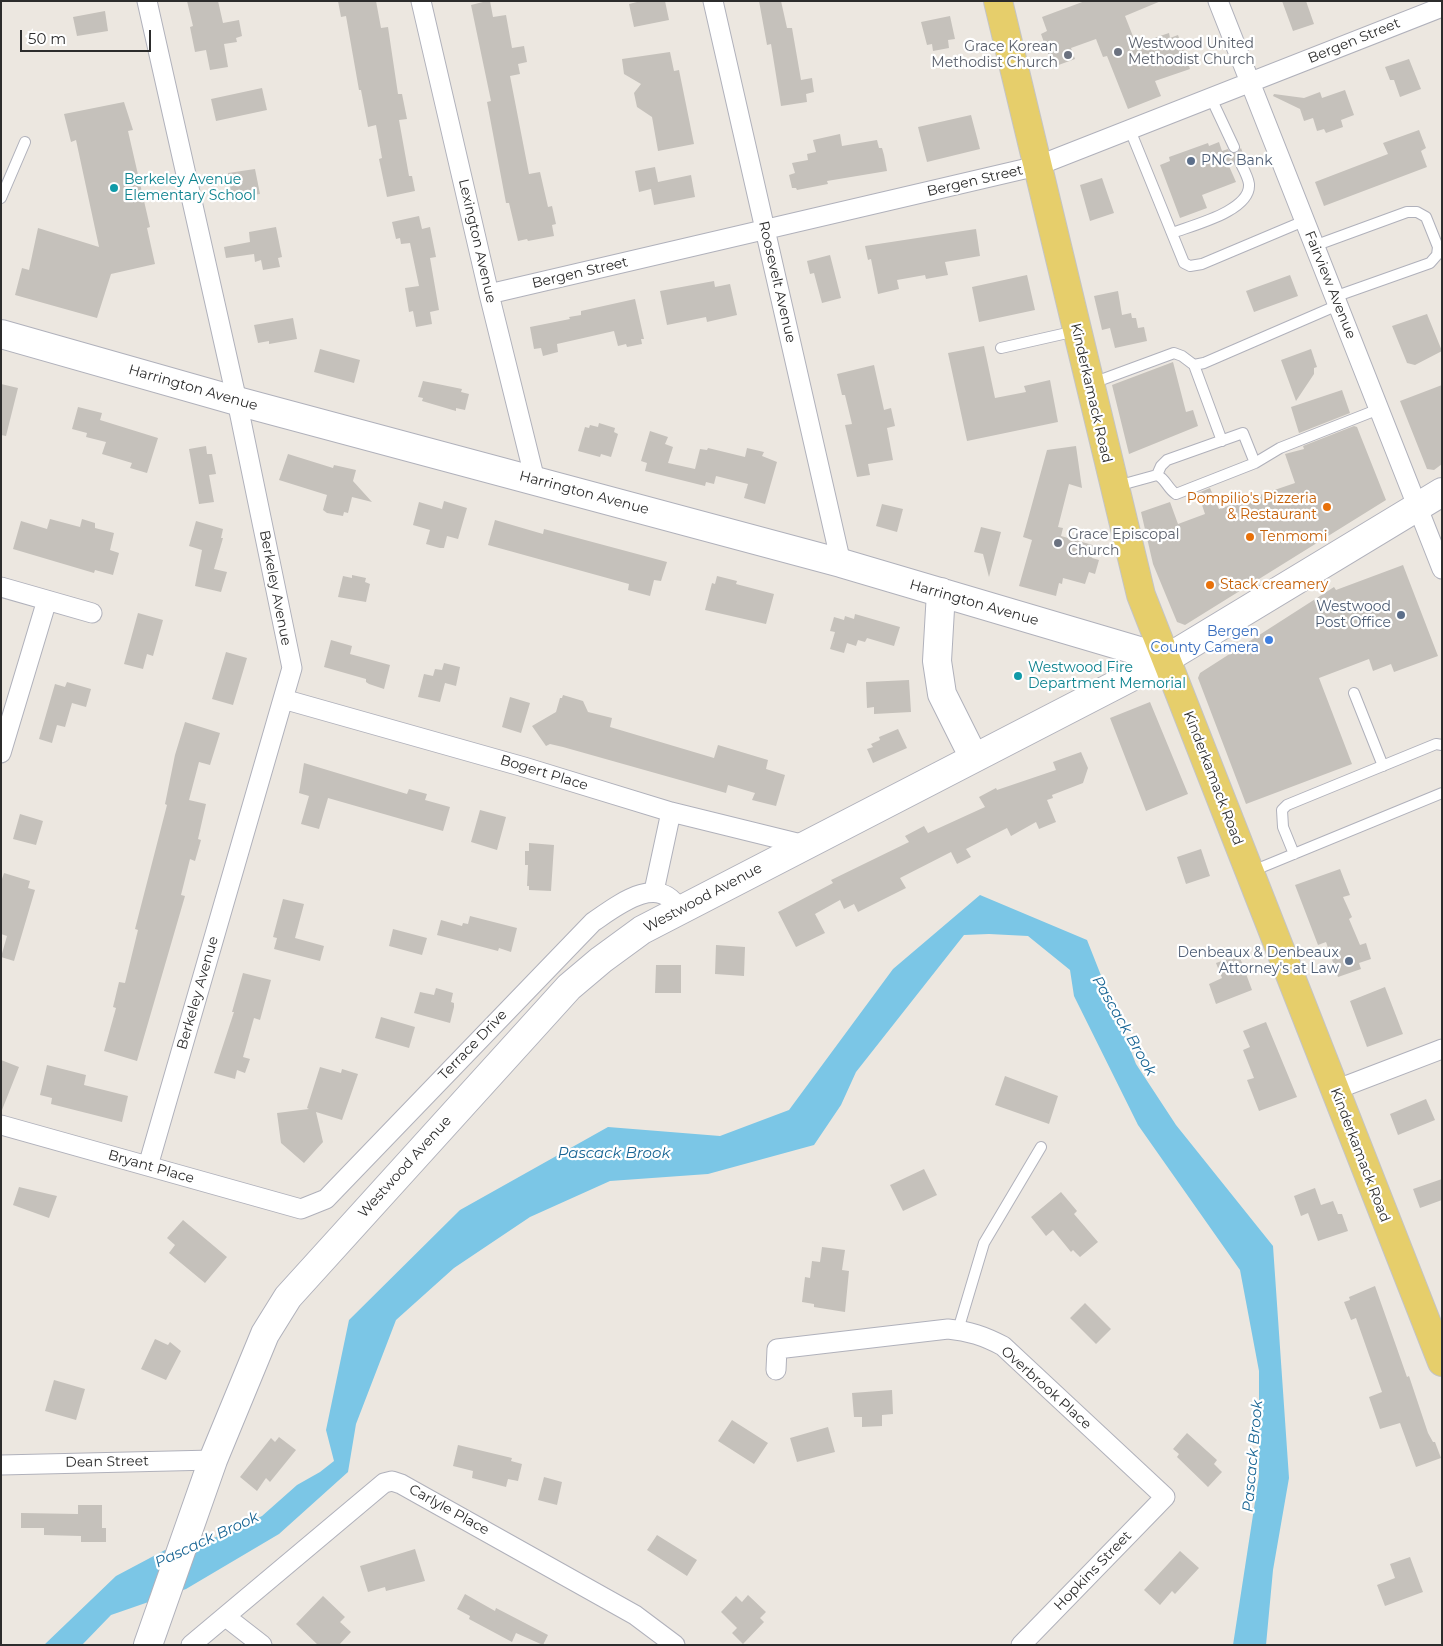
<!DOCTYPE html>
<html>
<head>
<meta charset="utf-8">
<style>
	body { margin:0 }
	#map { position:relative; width:1443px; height:1646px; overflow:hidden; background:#ece7e0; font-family:Montserrat,sans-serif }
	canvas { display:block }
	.frame { position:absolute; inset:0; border:2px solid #2c2c2c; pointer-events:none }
	.scale { position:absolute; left:20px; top:30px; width:131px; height:22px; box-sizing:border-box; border:2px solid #2c2c2c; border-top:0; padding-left:6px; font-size:15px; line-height:18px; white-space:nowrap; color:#2c2c2c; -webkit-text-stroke:4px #fff; paint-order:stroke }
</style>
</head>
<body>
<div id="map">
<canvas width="1443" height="1646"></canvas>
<div class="frame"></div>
<div class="scale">50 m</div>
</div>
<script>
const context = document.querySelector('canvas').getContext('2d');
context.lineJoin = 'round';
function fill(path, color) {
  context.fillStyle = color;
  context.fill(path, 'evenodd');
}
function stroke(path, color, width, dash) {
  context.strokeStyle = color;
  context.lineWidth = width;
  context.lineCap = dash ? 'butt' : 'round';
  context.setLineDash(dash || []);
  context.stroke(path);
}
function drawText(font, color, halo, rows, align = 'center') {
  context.font = font + ' Montserrat,sans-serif';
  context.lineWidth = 4.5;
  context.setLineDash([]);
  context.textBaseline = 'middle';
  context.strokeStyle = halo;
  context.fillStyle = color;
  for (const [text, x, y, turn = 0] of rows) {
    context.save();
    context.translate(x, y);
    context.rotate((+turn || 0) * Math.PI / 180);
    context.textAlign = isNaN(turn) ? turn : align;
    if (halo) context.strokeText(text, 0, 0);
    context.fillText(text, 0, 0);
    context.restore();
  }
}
fill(new Path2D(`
	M980,895l107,45 49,124 40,61 97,121 16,232 -16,92 -7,75h-33l26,-169v-105l-19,-101 -102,-145 -64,-129 -4,-26 -42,-34 -39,-2 -25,1 -108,137 -15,33 -27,40 -106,29 -98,7 -80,36 -76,51 -58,52 -40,104 -8,48 -69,62 -93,55 -75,26 -29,30h-38l72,-69 49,-26 35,-7 24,-9 38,-18 35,-31 23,-13 14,-11 -8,-31 23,-110 111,-110 148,-83 112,9 69,-26 104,-141z`), '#7bc6e6');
fill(new Path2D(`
	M187,1h31l5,22 16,-3 3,16 -6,2 1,4 -13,2 4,23 -18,3 -4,-20 -11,2 -5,-25 3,-1z
	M338,1h38l5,27 7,-1 10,67h4l5,25 -8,1 10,56h3l3,15 -28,6 -8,-38 3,-1 -6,-33 -8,2 -7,-37h-2l-13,-74 -5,1z
	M487,1h3l3,16 13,-2 6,33 12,-2 3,16 -9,2 2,10 -10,2 19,98 11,-2 8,35 4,-1 4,18 -4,1 2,11 -26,5 -1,-2 -9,2 -9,-38h-3l-19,-101 4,-1 -20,-96z
	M641,1h24l4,19 -35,7 -5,-23z
	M759,1h22l6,27h5l9,52 11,-2 2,14 -8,2 1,8 -26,4 -10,-62 -4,1z
	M1085,1h76l-36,15 11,28 33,-11 1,5 8,-3 12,34 -35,12 6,15 -33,13 -21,-53 -4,1 -7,-18 -25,9 4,11 -22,8 -12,-33 6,-3 -5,-14z
	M1282,1h24l8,23 -21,7z
	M105,11l3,20 -31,5 -4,-19z
	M950,16l5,23 -7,1 1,8 -16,3 -1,-7 -5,1 -6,-23z
	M670,52l4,19 5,-1 15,74 -36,7 -6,-34 -15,-10 -3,-14 7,-9 -17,-10 -2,-15z
	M1409,59l12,30 -21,8 -6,-17h-4l-5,-13z
	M262,88l5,22 -51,11 -5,-22z
	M1345,90l9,25 -13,5 2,7 -17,6 -2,-4 -7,2 -4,-13 -9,3 -4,-12 -27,-13 1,-2 30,4 16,-6 2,6z
	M124,102l9,28 -5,1 22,96 -3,1 8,36 -44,10 -14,44 -82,-23 7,-27 7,2 9,-42 61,19 -23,-107 -5,2 -7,-28z
	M971,115l9,34 -53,13 -9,-35z
	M1419,130l7,18 -5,3 6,16 -103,39 -9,-24 73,-28 -5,-11z
	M840,134l2,12 35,-6 2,8h3l2,7 3,16 -60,10 1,3 -31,6 -1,-2h-4l-3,-13 6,-2 -3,-10 16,-3 -1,-6 9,-2 -3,-12z
	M1219,142l3,9 6,-2 2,4h6l5,-5 3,8h-8l-2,8 -5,2 7,16 -34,13 5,13 -27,10 -20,-53 10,-4 -1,-4 39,-14 1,3z
	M655,167l3,15 33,-7 4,22 -41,8 -3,-16 -12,3 -4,-21z
	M255,169l5,25 -28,4 -4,-25z
	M1102,178l12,35 -24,8 -10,-36z
	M419,216l3,13 8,-2 6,30 -6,1 9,52 -9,2 2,12 -16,3 -3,-16 -4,1 -4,-24 14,-2 -9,-43 -9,1 -1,-6 -4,1 -4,-17z
	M276,227l6,30 -4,1 2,9 -17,3 -2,-10 -6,2 -1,-8 -28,4 -2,-11 26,-5 -1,-10z
	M976,229l4,27 -35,6 3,13 -22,4 -1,-4 -28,5 2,9 -21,5 -7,-35 -3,1 -3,-14z
	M830,255l11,43 -19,5 -8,-30 -4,1 -3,-13z
	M1027,275l8,35 -56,12 -7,-35z
	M1290,275l8,21 -44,16 -8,-21z
	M714,281l1,6 15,-3 7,31 -30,7 -1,-5 -39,8 -7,-34z
	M1118,291l4,24 9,-2 1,5h4l2,10 6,-1 3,14 -32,7 -5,-20 -8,2 -8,-34z
	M635,299l9,40h-3l1,5 -15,3 -1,-3 -8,2 -4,-15 -57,13 1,8 -15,4 -2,-8 -7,1 -4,-22 40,-8 -1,-2 12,-2v-4z
	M1427,314l15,37 -27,14 -8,-2 -15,-37z
	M293,318l4,21 -28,5v-3l-11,2 -4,-18z
	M984,346l11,52 31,-6 -2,-6 26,-6 8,42 -91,19 -19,-88z
	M320,349l40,11 -6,23 -40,-11z
	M1311,349l6,18 -3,1v6l-18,27 -15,-41z
	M1173,362l13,50 7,-2 5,16 -69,28 -17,-69z
	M874,365l10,45 7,-2 4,18 -8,2 6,32 -25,4 2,11 -13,2 -12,-52 7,-1 -7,-29h-3l-5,-21z
	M423,381l39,8 -1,3 8,2 -4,16 -9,-2v3l-34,-10 1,-3 -5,-1z
	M1,384l17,4 -12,48 -5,-1z
	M1442,385v79l-8,6 -7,-1 -27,-68z
	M1342,390l8,23 -51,20 -8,-26z
	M78,407l24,6 -2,7 58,18 -11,35 -17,-5 2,-5 -30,-9 4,-12 -20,-5 1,-4 -15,-4z
	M599,423l16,5 -1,4 4,2 -7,23 -10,-3 -1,3 -22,-6 7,-24 4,1 1,-3 8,2z
	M1354,426l3,1 29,73 -201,125 -8,-3 -24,-58 -12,-52 29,-10 8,22 27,-10 -7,-21 12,-5 9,21 76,-26 -10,-29 19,-5 -1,-3z
	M650,431l18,6 -3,7 8,3 -5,16 27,6 5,-20 7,1 1,-2 37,9 2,-9 17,4 -2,4 15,6 -12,42 -21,-6 4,-14 -32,-8 -2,8 -8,-2 -1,4 -60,-15 2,-8 -6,-2z
	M206,446l1,8h5l4,20 -7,1 5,27 -15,2 -10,-55z
	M1076,446l6,42 -13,-4 -11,43 5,1 -2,8 35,10 -4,12 7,2 -4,14 -6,-2 -4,12 -22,-6 -1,6 -3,-1 -3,13 -37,-10 13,-46 -9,-3 24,-87z
	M288,454l45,14 1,-3 22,5 -3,11 19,21 -20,-5 -4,16 -4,-1 -1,4 -16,-3 -4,-3 4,-15 -48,-15z
	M444,501l23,7 -9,31 -11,-3 -3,12h-4l-14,-4 4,-14 -17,-5 6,-23 23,7z
	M882,504l21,5 -6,23 -21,-6z
	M50,519l30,8 2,-8 13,4v5l19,5 -4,17 9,3 -6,22 -18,-5 -1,3 -81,-24 8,-28 26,8z
	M495,520l48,14 1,-5 123,33 -6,19 -7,-1 -4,16 -22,-6 1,-6 -141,-39z
	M196,521l27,8 -2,9h2l-9,31 13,3 -6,20 -26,-6 7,-36 -13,-4z
	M981,527l20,5 -12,45 -6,-23 -9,-2z
	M1403,565l35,91 -44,16 -3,-8 -18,7 -4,-12 -50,19 33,86 -106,40 -48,-126 2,-5 134,-86 2,3z
	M352,575l14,3 -1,4 5,2 -4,18 -28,-5 5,-21 9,2z
	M717,576l20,5 -1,3 38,10 -8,30 -61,-14 7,-27 3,1z
	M138,613l25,7 -10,36 -6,-2 -4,15 -19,-5z
	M855,614l45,13 -6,19 -27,-8 -2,4 -7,-2 -2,6 -9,-3 -3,10 -14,-4 5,-17 -5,-1 4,-14 10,3 1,-4 9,3z
	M331,640l21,6 -2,8 40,11 -6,24 -15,-5 -3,-2v-3l-42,-12z
	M226,652l21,6 -14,47 -21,-6z
	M444,663l16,4 -4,19 -11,-3 -5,19 -22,-5 6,-23 9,2 2,-7 7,1z
	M909,680l2,32 -37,2v-7l-7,1 -1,-26z
	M67,682l24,7 -5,18 -14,-4 -7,24 -8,-2 -5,18 -13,-4 16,-55 10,3z
	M563,695l20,6 5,11 24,6 -2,9 104,31 4,-13 50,15 -2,9 19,6 -9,31 -24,-6 3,-7 -27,-8 -2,8 -163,-46 -13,-3 -4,2 -14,-20 24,-14 4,-14h2z
	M510,697l20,6 -9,30 -19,-6z
	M1150,702l38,92 -42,17 -36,-93z
	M185,722l35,11 -10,32 -11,-3 -10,38 17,4 -8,35 3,1 -6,21 -5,-2 -9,36 4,1 -48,165 -33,-10 12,-43 -3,-1 6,-25 6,1 13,-53 -3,-1 32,-124 -2,-1 10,-49z
	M898,729l9,19 -34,15 -6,-14 6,-2 -2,-3 9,-4 -1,-3z
	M1081,752l7,16 -5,15 -31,12 1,3 -6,2 9,22 -17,7 -3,-7 -25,14 -4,-8 -41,21 5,8 -14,7 -6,-12 -51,26 6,10 -48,24 -4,-8 -10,5 -4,-9 -25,14 10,19 -29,14 -18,-35 55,-29 -2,-3 78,-38 -4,-6 19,-10 4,7 57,-26 -6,-10 17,-9 1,2 59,-20 -3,-8z
	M304,763l103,31 2,-5 18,5 -2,6 25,7 -7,24 -115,-33 -9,31 -18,-5 8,-28 -10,-3z
	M480,810l26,7 -9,33 -26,-8z
	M20,814l23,7 -7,24 -23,-6z
	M529,843l25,2 -3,46 -22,-1v-4h-2l1,-21h-3v-14h4z
	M1201,849l9,27 -24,8 -9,-27z
	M1340,869l10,26 -7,2 9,20 -3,2 11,26 6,-2 5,16 -12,4 2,6 -23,8 -12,-35 -8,3 -23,-60z
	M4,873l26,8 -2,7 7,2 -21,71 -13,-4 6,-21 -6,-2v-52z
	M283,899l21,5 -9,34 29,8 -4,15 -46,-12 3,-11 -4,-1z
	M470,916l47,12 -6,24 -12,-4 -1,3 -61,-16 4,-15 21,6 1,-3 5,1z
	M393,929l34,9 -5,17 -33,-9z
	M716,945l29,2 -1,29 -29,-2z
	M1239,955l13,35 -36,14 -7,-20 13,-6 -6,-15z
	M656,965h25v28h-26z
	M243,973l28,7 -11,40 -6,-2 -11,39 7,2 -5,14 -8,-3 -2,9 -21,-6 20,-61h-2z
	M1385,987l18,47 -36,13 -17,-46z
	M436,988l17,5 -2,9 3,1v4l-4,16 -36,-10 6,-21 14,3z
	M381,1017l34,10 -6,21 -34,-10z
	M1266,1022l31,75 -38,14 -12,-31 7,-2 -11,-28 7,-3 -7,-16z
	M1,1060l18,7 -17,43h-1z
	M47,1065l39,10 -2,10 44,11 -6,26 -71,-18 1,-6 -12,-3z
	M320,1067l21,6 1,-4 16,5 -16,46 -26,-8 7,30 -19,21 -23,-20 -4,-30 32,-4 -2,-1z
	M1005,1076l53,20 -9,28 -54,-19z
	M1426,1099l9,21 -37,15 -8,-21z
	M924,1169l13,26 -34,16 -13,-26z
	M1442,1179v21l-22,8 -7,-19z
	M19,1187l38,9 -8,22 -36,-13z
	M1315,1188l6,17 12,-4 5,13h4l6,17 -30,10 -10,-28 -7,3 -7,-20z
	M1061,1192l16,19 -3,3 24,28 -18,15 -7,-7 -2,2 -18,-22 -7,6 -15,-19z
	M183,1220l44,37 -22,26 -36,-30 6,-8 -8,-7z
	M822,1247l23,3 -3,20 7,1 -4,41 -31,-5v-3l-12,-2 3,-25 5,1 2,-17 8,1z
	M1375,1286l32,91 2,-1 19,57 5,9h2l6,16 -25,9 -16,-44 -20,6 -11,-32 13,-5 -26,-74 -5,2 -7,-18 6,-2 -1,-3z
	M1085,1303l26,26 -15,15 -26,-26z
	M155,1339l13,6 2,-3 11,9 -15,29 -25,-11z
	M54,1380l31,9 -9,31 -31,-9z
	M892,1390l1,24 -11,1v11l-20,1v-10h-8l-2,-24z
	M732,1420l36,23 -14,21 -36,-23z
	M828,1427l7,25 -38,10 -7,-24z
	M1187,1433l30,27 -3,4 8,8 -14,15 -31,-30 2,-3 -6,-5z
	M279,1437l17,13 -26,32 -4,-4 -9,13 -17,-14 31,-39 4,4z
	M458,1445l54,13 -1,3 11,3 -4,17 -10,-2 -2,8 -34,-9 1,-7 -20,-5z
	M544,1477l18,5 -5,23 -19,-5z
	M78,1505h24v23h4v14h-25v-6l-37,-1v-7h-23v-15l57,1z
	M657,1535l40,25 -10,16 -40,-26z
	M415,1549l10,32 -39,10 -1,-4 -17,5 -8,-26z
	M1180,1551l19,17 -24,26 -3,-3 -12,14 -16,-15z
	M1410,1557l13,35 -38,14 -8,-21 18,-7 -5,-14z
	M465,1594l30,17 1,-3 52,27 -5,10 -27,-12 -4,9 -43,-23 1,-3 -13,-7z
	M748,1595l18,17 -6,6 4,4 -21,22 -11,-11 5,-5 -16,-16 15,-16 6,6z
	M323,1596l22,21 -5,5 11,10 -12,13h-21l-22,-21z`), '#c5c1bb');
const lane = new Path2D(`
	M1211,98l23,49
	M1130,130l54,133 6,3 12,-2 102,-43
	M1,198l24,-56
	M1172,233c21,-8 79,-22 77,-49 -1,-7 -6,-16 -9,-22
	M1314,246l93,-34h10l9,5 12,30 -1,8 -7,8 -96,34
	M1001,348l75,-17
	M1194,365l28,76
	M1090,384l84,-31 8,3 12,9 10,-2 134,-58
	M1157,475l4,-9 6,-6 76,-27 12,30
	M1117,486l40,-11c9,4 10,13 19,19l79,-31 25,-15 99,-39
	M1354,693l29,73
	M1294,854l-11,-27 -1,-17 5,-5 149,-61 6,1
	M1250,872l192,-79
	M958,1330l26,-87 57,-96`);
const street = new Path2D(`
	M147,1l90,400 55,267 -144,498
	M421,1l68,293 46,186
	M713,1l128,562
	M1218,1l224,568
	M489,294l548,-128 405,-159
	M1,587l91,26
	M283,699l241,68 147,45 134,33
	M1,753l46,-153
	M654,891l17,-79
	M1335,1090l107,-41
	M1,1125l300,84 25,-10 267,-277c25,-17 65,-49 86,-13
	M776,1370l1,-21 171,-20c21,2 36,7 55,17l162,151 -144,148
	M1,1465l212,-5
	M226,1617l36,28
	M191,1645l193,-162 8,-2 9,3 234,131 40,30`);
const secondary = new Path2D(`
	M1,334l236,67 604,162 325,96
	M941,592l-4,69 5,33 32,64
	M148,1645l65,-185 52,-126 23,-37 281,-310 32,-27 41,-30 524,-271 276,-167`);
const primary = new Path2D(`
	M998,1l143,594 301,767`);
stroke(lane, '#b0b1bb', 12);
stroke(street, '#b0b1bb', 21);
stroke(secondary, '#b0b1bb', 30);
stroke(primary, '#c4c4c4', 30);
stroke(lane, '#fff', 10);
stroke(street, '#fff', 19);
stroke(secondary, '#fff', 28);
stroke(primary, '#e6ce6b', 28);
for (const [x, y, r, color] of [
	[1118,52,5,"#6b7280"],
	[1068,55,5,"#6b7280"],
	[1191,161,5,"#5c6f8a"],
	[114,188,5,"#0f9aa8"],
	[1327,507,5,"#e8710a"],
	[1250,537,5,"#e8710a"],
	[1058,543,5,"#6b7280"],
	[1210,585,5,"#e8710a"],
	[1401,615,5,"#5c6f8a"],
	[1269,640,5,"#3f7fe0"],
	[1018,676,5,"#0f9aa8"],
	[1349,961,5,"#5c6f8a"]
]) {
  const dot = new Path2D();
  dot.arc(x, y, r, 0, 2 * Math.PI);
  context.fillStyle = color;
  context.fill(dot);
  stroke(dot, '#fff', 2);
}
drawText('14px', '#2c2c2c', '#fff', [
	["Bergen Street",1354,41,-22],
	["Bergen Street",975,181,-13],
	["Lexington Avenue",477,241,77],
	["Bergen Street",580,273,-13],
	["Roosevelt Avenue",777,282,77],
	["Fairview Avenue",1330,285,68],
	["Harrington Avenue",193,388,16],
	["Kinderkamack Road",1091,393,77],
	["Harrington Avenue",584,493,15],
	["Berkeley Avenue",275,588,79],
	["Harrington Avenue",974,603,16],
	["Bogert Place",544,773,17],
	["Kinderkamack Road",1213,778,69],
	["Westwood Avenue",703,898,-28],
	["Berkeley Avenue",198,993,-74],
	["Terrace Drive",473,1045,-46],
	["Kinderkamack Road",1360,1155,69],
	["Bryant Place",151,1167,16],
	["Westwood Avenue",405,1167,-48],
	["Overbrook Place",1046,1388,42],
	["Dean Street",107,1462,-1],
	["Carlyle Place",449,1510,29],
	["Hopkins Street",1093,1571,-46]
]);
drawText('14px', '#5b616d', '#fff', [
	["Westwood United",1128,44],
	["Methodist Church",1128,60],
	["Grace Korean",1058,47,"right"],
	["Methodist Church",1058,63,"right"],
	["Grace Episcopal",1068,535],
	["Church",1068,551]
], 'left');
drawText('14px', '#4e5e75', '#fff', [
	["PNC Bank",1201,161,"left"],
	["Westwood",1391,607],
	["Post Office",1391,623],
	["Denbeaux & Denbeaux",1339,953],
	["Attorney's at Law",1339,969]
], 'right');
drawText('14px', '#0d838f', '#fff', [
	["Berkeley Avenue",124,180],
	["Elementary School",124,196],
	["Westwood Fire",1028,668],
	["Department Memorial",1028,684]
], 'left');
drawText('14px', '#c56008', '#fff', [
	["Pompilio's Pizzeria",1317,499,"right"],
	["& Restaurant",1317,515,"right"],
	["Tenmomi",1260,537],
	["Stack creamery",1220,585]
], 'left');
drawText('14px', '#366cbe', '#fff', [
	["Bergen",1259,632],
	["County Camera",1259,648]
], 'right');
drawText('italic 15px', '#186594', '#fff', [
	["Pascack Brook",1124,1026,60],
	["Pascack Brook",614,1154],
	["Pascack Brook",1253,1456,-85],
	["Pascack Brook",207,1540,-25]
]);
</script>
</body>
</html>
